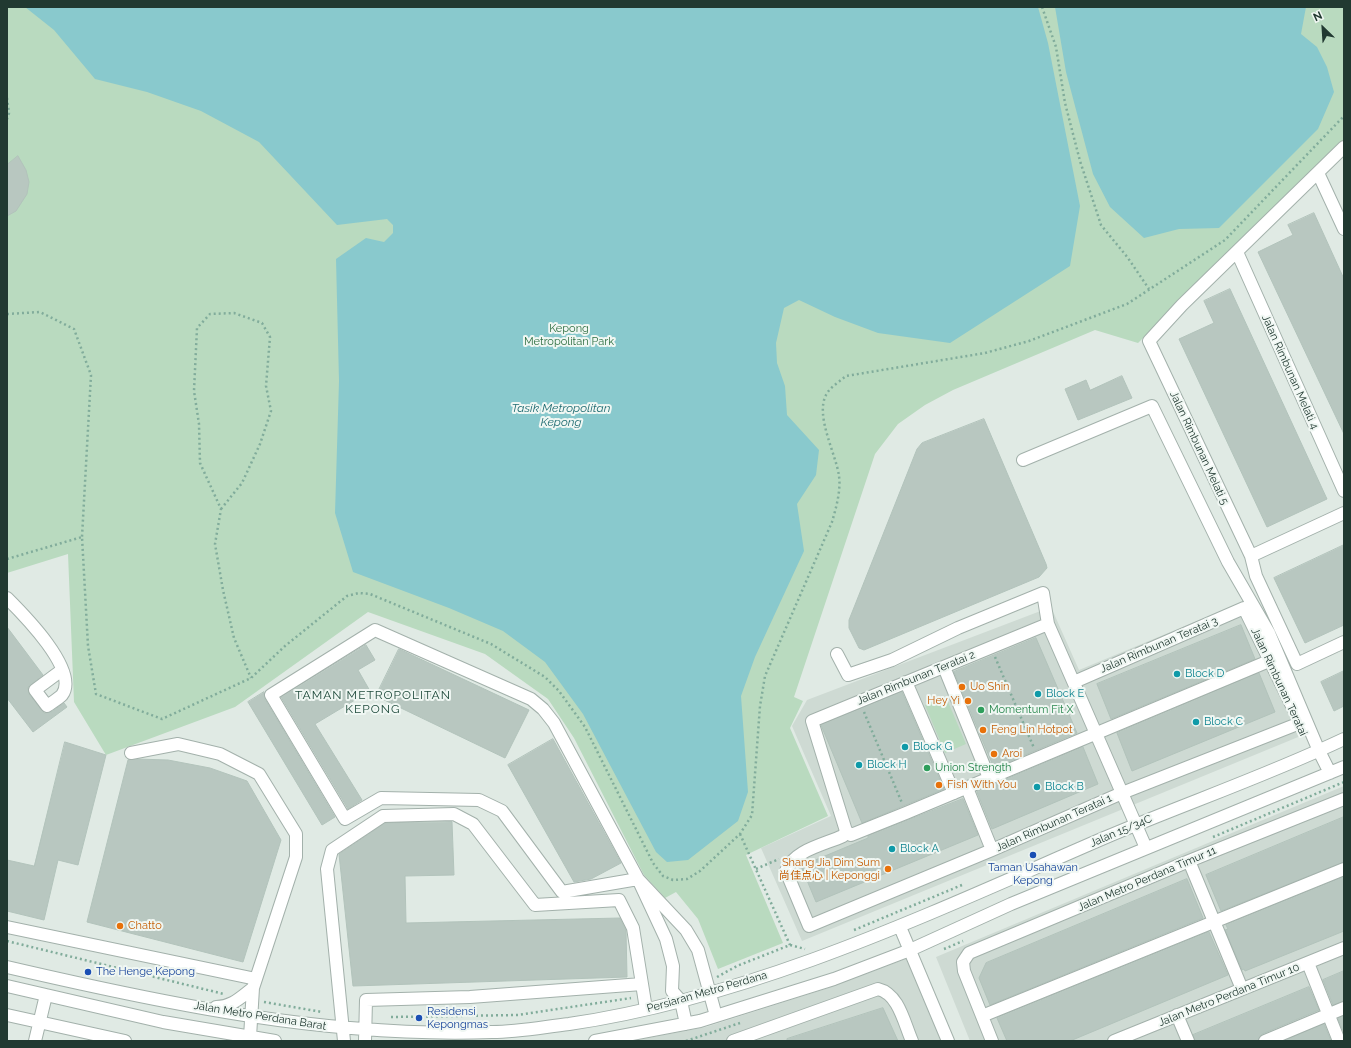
<!DOCTYPE html>
<html>
<head>
<meta charset="utf-8">
<style>
	body { margin:0 }
	#map { position:relative; width:1351px; height:1048px; overflow:hidden; background:#e0eae4; font-family:Raleway,sans-serif }
	canvas { display:block }
	.frame { position:absolute; inset:0; border:8px solid #213931; pointer-events:none }
	.north { position:absolute; left:1303px; top:8px; width:40px; height:40px; -webkit-text-stroke:3px #f0f7f3; paint-order:stroke; rotate:335deg; font-size:11px; font-weight:700; line-height:16px; text-align:center; color:#213931 }
	.north::after { content:''; display:block; margin:auto; width:14px; height:18px; background:#213931; clip-path:polygon(50% 0,100% 100%,50% 72%,0 100%) }
</style>
</head>
<body>
<div id="map">
<canvas width="1351" height="1048"></canvas>
<div class="frame"></div>
<div class="north">N</div>
</div>
<script>
const context = document.querySelector('canvas').getContext('2d');
context.lineJoin = 'round';
function fill(path, color) {
  context.fillStyle = color;
  context.fill(path, 'evenodd');
}
function stroke(path, color, width, dash) {
  context.strokeStyle = color;
  context.lineWidth = width;
  context.lineCap = dash ? 'butt' : 'round';
  context.setLineDash(dash || []);
  context.stroke(path);
}
function drawText(font, color, halo, rows, align = 'center') {
  context.font = font + ' Raleway,"Noto Sans SC",sans-serif';
  context.lineWidth = 4;
  context.setLineDash([]);
  context.textBaseline = 'middle';
  context.strokeStyle = halo;
  context.fillStyle = color;
  for (const [text, x, y, turn = 0] of rows) {
    context.save();
    context.translate(x, y);
    context.rotate((+turn || 0) * Math.PI / 180);
    context.textAlign = isNaN(turn) ? turn : align;
    if (halo) context.strokeText(text, 0, 0);
    context.fillText(text, 0, 0);
    context.restore();
  }
}
fill(new Path2D(`
	M1245,601l63,132 -506,208 -41,-93 70,-32 -39,-90 15,-26 244,-93 28,63z
	M1344,786v255h-374l-34,-84z
	M908,958l34,83h-310l74,-14 119,-38z`), '#cedad3');
fill(new Path2D(`
	M7,7h1337v134l-206,202 -43,-13 -142,60 -28,15 -27,19 -23,30 -81,243 9,4 -13,27 38,88 -82,39 37,88 -65,26 -20,-50 -22,-27 -11,6 -21,-23 -70,-137 -26,-39 -63,-45 -117,-42 -133,95 -129,48 -32,-53 -6,-148 -61,19z
	M946,697l20,47 -21,9 -20,-48z`), '#b9dabf');
fill(new Path2D(`
	M25,7h1013l10,36 32,163 -10,60 -120,77 -72,-10 -43,-16 -36,-17 -15,8 -8,35 1,20 8,23 2,29 32,35 -3,25 -19,29 7,47 -49,106 -14,39 7,96 -10,29 -50,39 -21,2 -11,-10 -73,-138 -38,-52 -42,-31 -54,-23 -96,-36 -18,-59 4,-132 -3,-122 30,-21 18,4 9,-9v-8l-6,-6 -50,6 -78,-83 -58,-31 -54,-19 -52,-13 -41,-49z
	M1055,7h251l-5,27 16,13 10,20 7,25 -16,37 -99,99 -40,1 -35,9 -34,-31 -17,-33 -27,-102z`), '#89c9cd');
const building = new Path2D(`
	M18,156l8,14 3,12 -2,12 -11,17 -9,5v-51z
	M1314,213l30,66v155l-86,-182 35,-17 -5,-10z
	M1230,289l97,210 -60,28 -88,-188 35,-16 -10,-22z
	M1122,376l10,22 -54,22 -13,-31 21,-9 4,10z
	M984,419l62,145 1,4 -8,9 -175,73 -5,-2 -10,-20v-8l68,-171 5,-6z
	M1344,545v80l-39,18 -31,-65z
	M1241,625l14,34 -144,60 -14,-35z
	M7,627l36,48 -15,12 1,7 15,19 7,-1 13,-9 3,4 -34,25 -26,-34z
	M1036,638l41,95 -83,35 -40,-96z
	M366,645l9,15 -17,10 12,21 -55,33 47,76 -14,9 -67,-112z
	M399,649l130,61 -24,48 -129,-62z
	M1344,671v35l-10,5 -13,-29z
	M1259,673l16,39 -143,59 -15,-38z
	M264,692l1,7 70,118 -13,8 -74,-123z
	M902,692l42,97 -82,34 -41,-98z
	M553,739l68,124 -30,16 -17,3 -66,-117z
	M65,742l41,13 -28,110 -20,-5 -14,60 -37,-9v-51l27,6z
	M1083,747l15,37 -106,45 -15,-37z
	M137,759l31,1 42,8 37,13 34,59 -38,122 -156,-40 41,-162z
	M963,799l15,36 -162,67 -15,-36 67,-28v-2z
	M1344,817v45l-123,49 -15,-36z
	M452,822l2,53 -49,1 1,47 214,-5 6,12 1,47 -274,9 -14,-132 46,-31z
	M1344,877v54l-99,40 -1,-2 -2,1 -17,-40 3,-1 -2,-4z
	M1187,879l16,39 -213,87 -11,-27 7,-15z
	M1209,932l19,43 -158,66h-63l-10,-23z
	M1344,971v30l-11,4 -10,-25z
	M1309,987l10,23 -57,24 -4,7h-63l-2,-6z
	M883,1008l15,33h-111v-2z
	M1344,1016v17l-6,-14z
	M1324,1024l7,17h-47z`);
fill(building, '#b8c7c0');
stroke(building, '#b2c3bb', 1);
const minor = new Path2D(`
	M1344,147l-162,158 -33,36 102,215 5,20 41,88 47,-22
	M1318,173l26,56
	M1237,252l107,239
	M1023,460l129,-54 76,156 41,71 50,118 11,22
	M1251,556l93,-43
	M7,598c16,16 73,73 55,97 -4,4 -11,8 -15,11l-12,-16 27,-20
	M375,630l156,69 12,10 11,14 84,156 -76,13 -60,-81 -23,-11 -98,-2 -36,21 -74,-124z
	M837,654l11,21 44,-15 66,-32 85,-35 5,31
	M944,667l45,111
	M906,682l48,111
	M1074,682l170,-74 49,100
	M131,753l47,-9 42,10 39,20 37,60v23l-43,131 -3,49
	M967,788l25,62
	M846,831l5,4 55,-22 363,-152
	M1146,848l-24,-55 -74,-169 -236,97 34,110 -3,5c-20,9 -49,14 -57,35l23,55 183,-76 130,-57 178,-70
	M1189,861l53,128
	M7,927l249,52
	M900,927l48,114
	M1308,963l31,78
	M7,967c159,37 321,71 485,65 26,0 51,-5 77,-8 186,-27 364,-112 535,-186 80,-34 162,-62 240,-99
	M642,984l4,25
	M7,986l156,36 112,19
	M216,1007c16,0 25,-10 37,-19
	M7,1015l118,26
	M1177,1015l11,26
	M982,1016l362,-147
	M686,1024l-5,-23 -9,-10 1,-25 -7,-27 -28,-60 48,51 12,20 18,66
	M35,1041l11,-46
	M344,1041l-17,-172 5,-19 51,-34 71,-2 19,10 62,81 84,-5 14,28 9,56 -172,13 -104,3 -1,41
	M595,1041l105,-20 134,-42 76,-29 101,-46 333,-137
	M733,1041l145,-52c21,5 26,34 34,52
	M992,1041l-28,-70 -1,-9 6,-9 220,-92 155,-62
	M1114,1041l230,-93
	M1265,1041l79,-33`);
stroke(minor, '#a3b1ab', 14);
stroke(new Path2D(`
	M1042,7l14,40 9,56 15,58 21,64 27,33 21,31
	M7,98l2,15 -2,6
	M7,314l33,-2 34,17 17,46 -9,162
	M221,509l21,-26 18,-39 11,-33 -5,-25 4,-49 -8,-14 -28,-10 -24,1 -13,14 -3,63 5,33 1,39 21,46 -6,35 8,46 11,48 17,40
	M7,559l75,-22 6,109 8,48 66,25 89,-41 34,-32 62,-50 12,-3 11,1 121,50 54,33 14,14 26,36 68,136 10,13 10,4 14,-1 13,-8 40,-37 12,-19 8,-109 5,-30 67,-154c4,-14 9,-31 7,-46 -3,-22 -24,-60 -13,-81 4,-8 13,-13 20,-19l139,-23 44,-12 98,-37 98,-64 119,-124
	M995,657l39,91
	M864,712l38,91
	M740,834l50,111
	M1213,837l131,-55
	M756,869l23,-10
	M854,930l108,-45
	M7,941l217,53
	M944,949l19,-8
	M717,977l20,-11 53,-21 15,4
	M264,1002l58,10
	M391,1017l127,-2 113,-17
	M686,1041l54,-18`), '#81ac9b', 2.5, [2, 3]);
stroke(minor, '#fff', 12);
for (const [x, y, r, color] of [
	[1177,674,4,"#0f9aa8"],
	[962,687,4,"#e8710a"],
	[1038,694,4,"#0f9aa8"],
	[968,701,4,"#e8710a"],
	[981,710,4,"#2e9e5b"],
	[1196,722,4,"#0f9aa8"],
	[983,730,4,"#e8710a"],
	[905,747,4,"#0f9aa8"],
	[994,754,4,"#e8710a"],
	[859,765,4,"#0f9aa8"],
	[927,768,4,"#2e9e5b"],
	[939,785,4,"#e8710a"],
	[1037,787,4,"#0f9aa8"],
	[892,849,4,"#0f9aa8"],
	[1033,855,4,"#1a4fb4"],
	[888,869,4,"#e8710a"],
	[120,926,4,"#e8710a"],
	[88,972,4,"#1a4fb4"],
	[419,1018,4,"#1a4fb4"]
]) {
  const dot = new Path2D();
  dot.arc(x, y, r, 0, 2 * Math.PI);
  context.fillStyle = color;
  context.fill(dot);
  stroke(dot, '#f0f7f3', 1.5);
}
drawText('11px', '#2d6e40', '#f0f7f3', [
	["Kepong",569,329],
	["Metropolitan Park",569,342]
]);
drawText('11px', '#213931', '#f0f7f3', [
	["Jalan Rimbunan Melati 4",1290,372,66],
	["Jalan Rimbunan Melati 5",1199,448,65],
	["Jalan Rimbunan Teratai 3",1159,645,-23],
	["Jalan Rimbunan Teratai 2",916,678,-22],
	["Jalan Rimbunan Teratai",1279,682,65],
	["Jalan Rimbunan Teratai 1",1054,823,-24],
	["Jalan 15/34C",1121,831,-23],
	["Jalan Metro Perdana Timur 11",1147,879,-23],
	["Persiaran Metro Perdana",707,992,-16],
	["Jalan Metro Perdana Timur 10",1229,995,-22],
	["Jalan Metro Perdana Barat",260,1016,9]
]);
drawText('11px', '#0d838f', '#f0f7f3', [
	["Block D",1185,674],
	["Block E",1046,694],
	["Block C",1204,722],
	["Block G",913,747],
	["Block H",867,765],
	["Block B",1045,787],
	["Block A",900,849]
], 'left');
drawText('11px', '#c56008', '#f0f7f3', [
	["Uo Shin",970,687],
	["Hey Yi",960,701,"right"],
	["Feng Lin Hotpot",991,730],
	["Aroi",1002,754],
	["Fish With You",947,785],
	["Shang Jia Dim Sum",880,863,"right"],
	["尚佳点心 | Keponggi",880,876,"right"],
	["Chatto",128,926]
], 'left');
drawText('11px', '#27864d', '#f0f7f3', [
	["Momentum Fit X",989,710],
	["Union Strength",935,768]
], 'left');
drawText('11px', '#164399', '#f0f7f3', [
	["Taman Usahawan",1033,868,"center"],
	["Kepong",1033,881,"center"],
	["The Henge Kepong",96,972],
	["Residensi",427,1012],
	["Kepongmas",427,1025]
], 'left');
drawText('italic 12px', '#1f6c72', '#f0f7f3', [
	["Tasik Metropolitan",561,408],
	["Kepong",561,422]
]);
context.letterSpacing = '1px';
drawText('12px', '#1e4a3b', '#f0f7f3', [
	["TAMAN METROPOLITAN",373,695],
	["KEPONG",373,709]
]);
context.letterSpacing = '0px';
</script>
</body>
</html>
